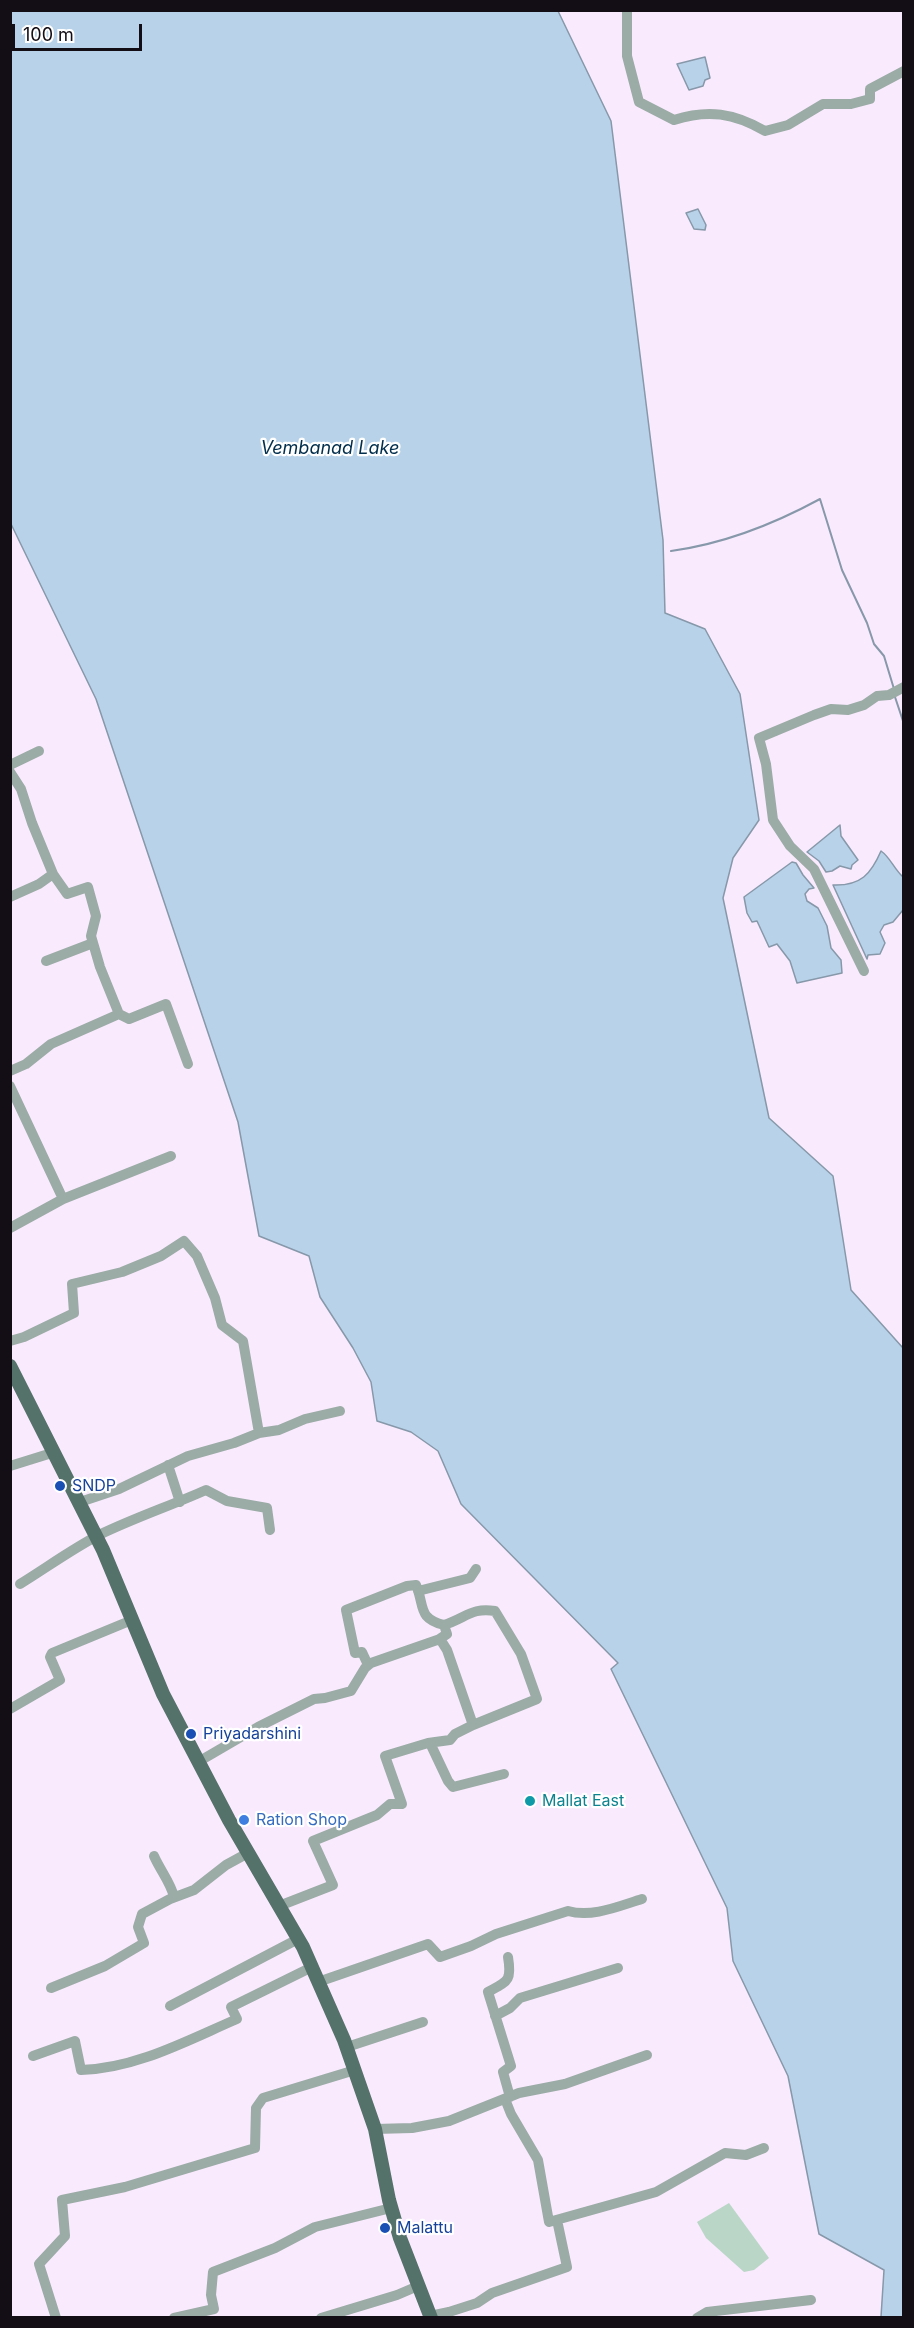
<!DOCTYPE html>
<html>
<head>
<meta charset="utf-8">
<style>
	body { margin:0 }
	#map { position:relative; width:914px; height:2328px; overflow:hidden; background:#f9eafd; font-family:Inter,sans-serif }
	canvas { display:block }
	.frame { position:absolute; inset:0; border:12px solid #130d15; pointer-events:none }
	.scale { position:absolute; left:12px; top:24px; width:130px; height:27px; box-sizing:border-box; border:3px solid #130d15; border-top:0; padding-left:8px; font-size:18px; line-height:21px; white-space:nowrap; color:#130d15; -webkit-text-stroke:4px #fff; paint-order:stroke }
</style>
</head>
<body>
<div id="map">
<canvas width="914" height="2328"></canvas>
<div class="frame"></div>
<div class="scale">100 m</div>
</div>
<script>
const context = document.querySelector('canvas').getContext('2d');
context.lineJoin = 'round';
function fill(path, color) {
  context.fillStyle = color;
  context.fill(path, 'evenodd');
}
function stroke(path, color, width, dash) {
  context.strokeStyle = color;
  context.lineWidth = width;
  context.lineCap = dash ? 'butt' : 'round';
  context.setLineDash(dash || []);
  context.stroke(path);
}
function drawText(font, color, halo, rows, align = 'center') {
  context.font = font + ' Inter,sans-serif';
  context.lineWidth = 4.5;
  context.setLineDash([]);
  context.textBaseline = 'middle';
  context.strokeStyle = halo;
  context.fillStyle = color;
  for (const [text, x, y, turn = 0] of rows) {
    context.save();
    context.translate(x, y);
    context.rotate((+turn || 0) * Math.PI / 180);
    context.textAlign = isNaN(turn) ? turn : align;
    if (halo) context.strokeText(text, 0, 0);
    context.fillText(text, 0, 0);
    context.restore();
  }
}
fill(new Path2D(`
	M729,2203l40,55 -15,12 -10,2 -38,-34 -9,-16z`), '#b9d6c7');
const water = new Path2D(`
	M11,10l547,1 53,110 52,419 2,73 40,16 35,65 19,126 -26,38 -10,40 46,220 64,58 18,114 52,58v969h-22l3,-47 -65,-36 -31,-158 -55,-115 -6,-53 -116,-239 7,-6 -157,-159 -23,-53 -27,-19 -34,-11 -6,-39 -18,-34 -33,-51 -11,-41 -50,-20 -21,-114 -142,-423 -85,-175z
	M705,57l5,21 -5,2 -2,6 -14,4 -12,-26z
	M698,209l8,16 -1,5 -11,-1 -8,-16z
	M840,825l1,11 17,24 -6,5 -1,4 -11,-3 -8,5 -6,1 -7,-11 -12,-9z
	M881,851c9,6 13,18 22,26v33l-10,12 -9,3 -4,7 5,11 -5,11 -12,1 -1,4 -34,-74c28,1 38,-11 48,-34z
	M792,862l4,1 7,12 11,13 -5,1 -4,5 2,7 11,7 9,18 4,22 10,12 1,13 -45,10 -7,-22 -13,-17 -8,3 -12,-26 -5,1 -5,-9 -3,-16z`);
fill(water, '#b8d3e9');
stroke(water, '#8698a9', 1.5);
stroke(new Path2D(`
	M671,551c52,-7 103,-27 149,-52l22,71 25,53 7,21 10,12 10,33
	M895,697l9,27`), '#8698a9', 2);
stroke(new Path2D(`
	M627,10v46l12,46 35,18c34,-11 60,-7 91,11l23,-6 35,-21h28l19,-5v-10l34,-18
	M10,765l29,-14
	M10,772l11,17 11,34 21,51
	M10,897l29,-13 14,-10 14,20 21,-7 8,29 -5,20 9,31 19,47 -68,30 -25,20 -16,7
	M46,961l47,-18
	M864,971l-50,-102 -24,-23 -17,-26 -7,-56 -7,-26 55,-23 17,-6 17,1 16,-5 13,-9 12,-1 15,-8
	M119,1014l10,5 37,-15 22,60
	M10,1086l53,113
	M10,1228l53,-29 108,-43
	M10,1341l14,-4 50,-24 -2,-29 50,-12 39,-16 23,-15 13,15 18,42 7,27 21,16 16,92 -25,10 -46,13 -69,33 -39,13
	M259,1433l20,-3 26,-11 35,-8
	M168,1465l12,37
	M10,1466l45,-14
	M20,1584c26,-16 52,-35 79,-49 35,-17 71,-29 107,-45l21,11 40,7 3,22
	M418,1591l52,-13 6,-9
	M444,1625c22,-7 28,-18 51,-14l26,43 16,45 -64,26
	M368,1665l-6,-13 -7,1 -9,-43 61,-24 9,-1c9,21 1,33 28,40l3,9 -9,6
	M10,1709l50,-29 -10,-23 2,-4 80,-33
	M430,1743l18,38 5,6 51,-13
	M198,1762l60,-35 56,-28 11,-1 26,-7 14,-23 6,-5 69,-24 7,11 26,75 -18,9 -5,6 -22,3 -43,13 17,48h-12l-13,11 -64,26 20,44 -54,21
	M154,1856c6,14 17,27 20,41
	M508,1957c4,24 0,24 -20,35l23,74 -8,6 7,25
	M318,1982l110,-38 12,13 31,-11 25,-12 72,-23c24,7 51,-5 74,-12
	M51,1988l54,-22 39,-23 -6,-16 4,-13 28,-15 24,-9 32,-25 22,-12
	M170,2006l128,-67
	M495,2016l15,-8 10,-10 98,-30
	M347,2047l76,-25
	M33,2056l42,-15 6,29c54,-1 107,-30 156,-51l-6,-12 81,-40
	M505,2099l6,15 27,46 11,62 107,-30 69,-39 21,2 18,-7
	M375,2129l37,-1 37,-7 70,-28 46,-9 82,-29
	M430,2316l19,-4 28,-9 15,-10 75,-26 -10,-47
	M56,2318l-17,-54 26,-28 -3,-36 63,-13 130,-39 1,-40 7,-10 92,-28
	M174,2318l40,-9 -3,-14 2,-23 62,-24 40,-21 76,-19
	M321,2318l76,-23 21,-9
	M697,2318l10,-6 104,-12`), '#9baba6', 10);
stroke(new Path2D(`
	M10,1366l93,184 60,144 66,126 74,127 41,93 31,89 14,71 11,38 31,80`), '#54716a', 14);
for (const [x, y, r, color] of [
	[60,1486,6,"#1a4fb4"],
	[191,1734,6,"#1a4fb4"],
	[530,1801,6,"#0f9aa8"],
	[244,1820,6,"#3f7fe0"],
	[385,2228,6,"#1a4fb4"]
]) {
  const dot = new Path2D();
  dot.arc(x, y, r, 0, 2 * Math.PI);
  context.fillStyle = color;
  context.fill(dot);
  stroke(dot, '#fff', 2);
}
drawText('16px', '#164399', '#fff', [
	["SNDP",72,1486],
	["Priyadarshini",203,1734],
	["Malattu",397,2228]
], 'left');
drawText('16px', '#0d838f', '#fff', [
	["Mallat East",542,1801]
], 'left');
drawText('16px', '#366cbe', '#fff', [
	["Ration Shop",256,1820]
], 'left');
drawText('italic 18px', '#002e4c', '#fff', [
	["Vembanad Lake",330,449]
]);
</script>
</body>
</html>
